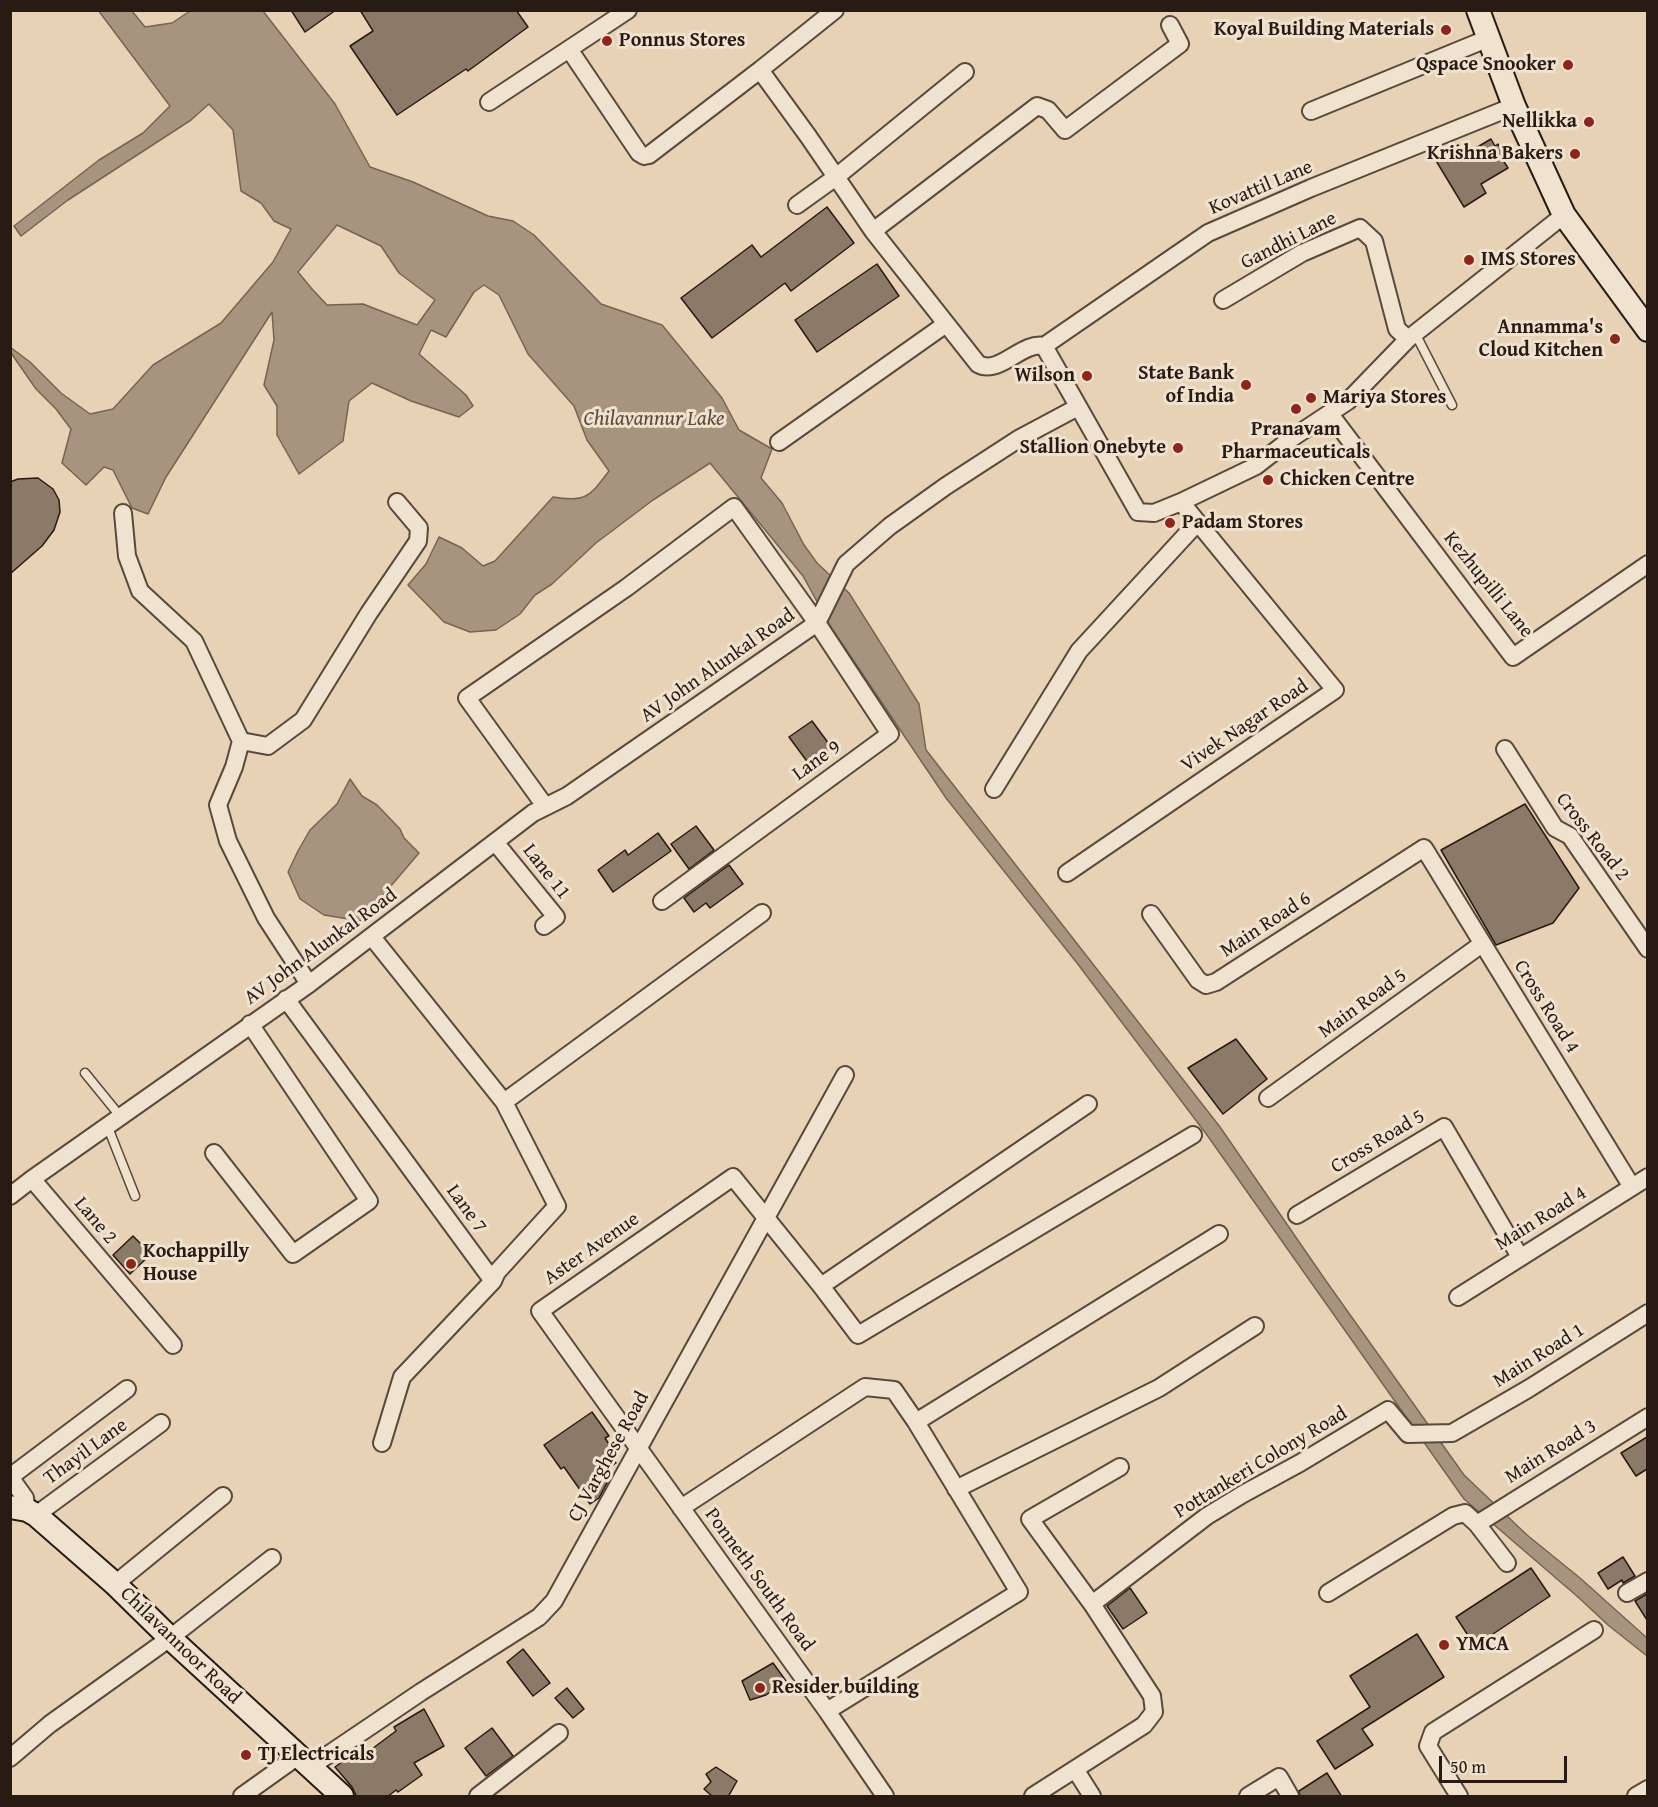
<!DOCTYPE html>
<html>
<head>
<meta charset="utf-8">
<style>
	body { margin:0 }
	#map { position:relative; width:1658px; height:1807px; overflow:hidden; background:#e7d2b5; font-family:"Gentium Book Plus",serif }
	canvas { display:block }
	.frame { position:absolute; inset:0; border:12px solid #281b13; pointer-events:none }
	.scale { position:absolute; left:1439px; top:1756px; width:128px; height:27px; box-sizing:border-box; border:3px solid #281b13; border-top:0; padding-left:8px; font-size:18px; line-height:21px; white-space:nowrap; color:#281b13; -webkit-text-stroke:4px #efe2cf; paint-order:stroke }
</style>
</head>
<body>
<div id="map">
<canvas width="1658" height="1807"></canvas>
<div class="frame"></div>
<div class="scale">50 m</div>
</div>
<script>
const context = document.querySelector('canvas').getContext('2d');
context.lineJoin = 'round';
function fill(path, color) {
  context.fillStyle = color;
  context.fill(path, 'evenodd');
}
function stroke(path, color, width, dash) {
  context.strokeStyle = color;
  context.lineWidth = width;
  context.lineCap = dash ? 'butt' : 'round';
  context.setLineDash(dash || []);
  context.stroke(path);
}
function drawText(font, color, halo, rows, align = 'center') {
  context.font = font + ' "Gentium Book Plus",serif';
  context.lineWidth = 6;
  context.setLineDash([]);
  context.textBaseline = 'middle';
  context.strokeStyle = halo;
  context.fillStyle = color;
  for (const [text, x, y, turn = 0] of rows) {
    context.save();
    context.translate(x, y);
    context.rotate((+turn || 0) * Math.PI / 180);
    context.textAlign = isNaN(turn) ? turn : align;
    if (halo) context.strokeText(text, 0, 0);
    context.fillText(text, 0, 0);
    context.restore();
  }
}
const water = new Path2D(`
	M98,10l34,1 13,16 27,-4 18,-12h73l72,93 35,63 43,15 75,34 25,5 21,14 67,69 61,21 60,73 17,32 33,19 -11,29 21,25 22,42 13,18 32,30 70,111 7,46 294,377 106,154 138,194 63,60 53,43 67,60v18l-39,-31 -30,-28 -114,-98 -257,-364 -130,-172 -131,-165 -115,-171 -28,-51 -93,-113 -57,37 -57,43 -44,41 -17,11 -15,19 -24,16 -26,2 -26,-10 -36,-37 18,-21 13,-27 23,11 21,18 12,-5 58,-64c33,6 37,-1 56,-26l-22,-31 -13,-34 -46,-52 -29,-59 -15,-10 -10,7 -28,45 -15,-7 -12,24 47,41 7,11 -14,11 -48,-16 -39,-18 -23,18 -6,40 -44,33 -22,-39v-29l-13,-21 10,-45 -2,-28 -106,165 -18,37 -16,-6 -19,-38 -9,-3 -18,18 -24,-22 9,-34 -15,-20 -20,-20 -25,-36 -1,-6 20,15 31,31 29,21 23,-5 40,-44 68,-42 52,-61 18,-33 -17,-8 -13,-18 -20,-12 -8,-61 -24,-26 -18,16 -123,80 -47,36 -7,-10 85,-66 44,-27 27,-27zM337,225l44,21 18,27 36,27 -18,25 -54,-21 -36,1 -15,-16 -14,-17z
	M350,779l12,17 15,9 23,24 4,9 15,15 -58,68 -37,-6 -24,-16 -12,-27 10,-21 12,-21 27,-26z`);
fill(water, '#a6947e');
stroke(water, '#746453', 1.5);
const building = new Path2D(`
	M291,10h45l-31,22z
	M360,10h156l12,17 -60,44 -2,-2 -69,46 -47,-69 23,-15z
	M1491,139l4,7 3,-2 8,14 -3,2 5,8 -27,16 5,9 -22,14 -29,-48 23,-14 6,10z
	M827,207l27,36 -63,48 -6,-8 -73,55 -31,-40 71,-53 9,12z
	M877,264l22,32 -82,56 -22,-32z
	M38,478l15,11 6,11 1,12 -6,18 -12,16 -32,28v-92l8,-3z
	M812,721l20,27 -23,16 -20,-27z
	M1525,804l54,84 -26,35 -57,22 -55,-95z
	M696,826l18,24 -25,19 -18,-25z
	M658,833l13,18 -58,41 -15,-22 27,-20 3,5z
	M729,865l14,19 -33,24 -4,-5 -12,9 -10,-14z
	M1236,1039l31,40 -44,35 -35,-46z
	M133,1236l18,18 -21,20 -17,-19z
	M592,1412l17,24 -4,2 11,17 -4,2 4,6 -10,7 5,6 -5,5 1,2 -8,15 -9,6 -26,-37 -3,2 -17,-24z
	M1647,1437v32l-11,7 -15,-23z
	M1623,1557l12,19 -12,7 -1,-3 -14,9 -10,-16z
	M1531,1568l19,28 -75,50 -19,-29z
	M1130,1588l17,25 -24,16 -16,-23z
	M1647,1594v26l-12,-19z
	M1417,1634l27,43 -82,52 11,16 -38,24 -18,-28 53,-34 -20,-31z
	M523,1649l27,34 -17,13 -26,-34z
	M773,1663l13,18 -20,14 -16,5 -8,-19z
	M567,1688l17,21 -11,9 -18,-20z
	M424,1709l20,37 -30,17 8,12 -24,17 -2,-2 -9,7h-30l-5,-10 -17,-20 22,-16 4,6 35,-26 -2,-4z
	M492,1728l21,28 -27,20 -21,-28z
	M716,1767l21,14 -9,16h-15l-9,-8 7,-7 -5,-8z
	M1327,1773l15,24h-42l-1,-6z`);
fill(building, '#8b7a67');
stroke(building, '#281b13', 1.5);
const lane = new Path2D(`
	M1415,333l37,72
	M85,1073l35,43
	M107,1125l28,71`);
const street = new Path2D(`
	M1170,25l10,19 -115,86 -17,-20 -11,-4 -164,125 105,133c21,12 44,-23 66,-18l94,166 16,1 27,-11 75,-36 36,-28 56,-37 60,-62 156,-124
	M569,49l70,104 5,3 5,-1 111,-85 48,66 65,95
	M760,70l75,-60
	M489,102l139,-92
	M1311,111l178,-73
	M797,205l39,-28 129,-105
	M1223,300l79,-47 58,-25 14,13 23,88 11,10
	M1044,346l164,-113 103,-45 203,-82
	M1330,414l183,243 135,-93
	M779,442l167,-118
	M123,513l4,43 13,35 54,50 47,100 -7,26 -16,38 10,36 38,77 43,66
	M241,741l27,5 35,-26 66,-107 49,-72 1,-13 -22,-26
	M1505,749l50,79 15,8 78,113
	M994,789l85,-138 118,-128
	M545,806l-78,-108 159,-110 108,-81 83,116 73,111 -228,167
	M495,842l61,75 -12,9
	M1067,873l268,-183 -154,-188
	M1151,914l47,66 8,5 10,-3 208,-134 208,339
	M372,937l132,165 258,-189
	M286,999l207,282 -91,96 -20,66
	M1268,1098l214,-154
	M214,1153l79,101 76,-53 -119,-177
	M32,1179l141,166
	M10,1196l22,-17 277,-195 224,-171 34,-17 250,-173 29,-59 44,-38 56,-40 74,-48 58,-31
	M1297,1215l147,-88 76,130
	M493,1281l4,-9 60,-66 -53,-104
	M821,1286l267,-182
	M1458,1297l190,-120
	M916,1422l303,-188
	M10,1477l117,-88
	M10,1477l15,21 2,12
	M956,1489l203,-101 96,-62
	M681,1508l184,-121 29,3 22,32 103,170 -192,119
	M36,1515l125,-92
	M1477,1524l171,-107
	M115,1584l108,-88
	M1328,1593l125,-77 12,-3 12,11 30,39
	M1627,1593l21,-12
	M1092,1604l-62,-85 90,-52
	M10,1758l40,-34 120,-86 102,-80
	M310,1767l111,-75 118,-75 15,-16 291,-526
	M1075,1769l17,27
	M242,1796l56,-40
	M478,1796l81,-63
	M885,1796l-58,-85 -287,-400 193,-134 88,109 37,49 335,-200
	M1033,1796l111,-71 10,-13 -2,-16 -60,-92 115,-88 36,-22 57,-31 88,-53 20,24 44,-1 76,-44 120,-76
	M1248,1796l31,-19 11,19
	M1459,1796l-31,-50 5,-14 161,-102
	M1636,1796l12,-7`);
const secondary = new Path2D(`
	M1478,10l36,96 50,109 84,115
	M10,1507l17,3 9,5 79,69 55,54 172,158`);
stroke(lane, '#58493c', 11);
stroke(street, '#58493c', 20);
stroke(secondary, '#281b13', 26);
stroke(lane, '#efe2cf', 8);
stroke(street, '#efe2cf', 16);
stroke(secondary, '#efe2cf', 22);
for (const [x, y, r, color] of [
	[1446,30,6,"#8f2418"],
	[607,41,6,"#8f2418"],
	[1568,65,6,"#8f2418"],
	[1589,122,6,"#8f2418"],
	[1575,154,6,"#8f2418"],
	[1469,260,6,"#8f2418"],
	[1615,339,6,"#8f2418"],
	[1087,376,6,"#8f2418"],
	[1246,385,6,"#8f2418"],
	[1311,398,6,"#8f2418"],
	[1296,409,6,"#8f2418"],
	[1178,448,6,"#8f2418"],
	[1268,480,6,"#8f2418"],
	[1170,523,6,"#8f2418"],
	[131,1264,6,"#8f2418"],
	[1444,1645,6,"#8f2418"],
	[760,1688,6,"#8f2418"],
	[246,1755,6,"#8f2418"]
]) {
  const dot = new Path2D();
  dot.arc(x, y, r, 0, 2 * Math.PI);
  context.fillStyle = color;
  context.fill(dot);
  stroke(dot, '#efe2cf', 2);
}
drawText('bold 20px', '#281b13', '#efe2cf', [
	["Koyal Building Materials",1434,30,"right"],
	["Ponnus Stores",619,41],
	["Qspace Snooker",1556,65,"right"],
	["Nellikka",1577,122,"right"],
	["Krishna Bakers",1563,154,"right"],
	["IMS Stores",1481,260],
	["Annamma's",1603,328,"right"],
	["Cloud Kitchen",1603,351,"right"],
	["State Bank",1234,374,"right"],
	["of India",1234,397,"right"],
	["Wilson",1075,376,"right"],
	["Mariya Stores",1323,398],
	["Pranavam",1296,430,"center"],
	["Pharmaceuticals",1296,453,"center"],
	["Stallion Onebyte",1166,448,"right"],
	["Chicken Centre",1280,480],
	["Padam Stores",1182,523],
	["Kochappilly",143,1252],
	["House",143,1275],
	["YMCA",1456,1645],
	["Resider building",772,1688],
	["TJ Electricals",258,1755]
], 'left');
drawText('20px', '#281b13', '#efe2cf', [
	["Kovattil Lane",1261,188,-23],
	["Gandhi Lane",1289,241,-27],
	["Kezhupilli Lane",1488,585,51],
	["AV John Alunkal Road",718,666,-35],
	["Vivek Nagar Road",1245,726,-34],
	["Lane 9",817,761,-36],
	["Cross Road 2",1592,837,52],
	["Lane 11",546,872,52],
	["Main Road 6",1266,925,-33],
	["AV John Alunkal Road",321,947,-36],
	["Main Road 5",1363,1004,-36],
	["Cross Road 4",1546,1007,58],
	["Cross Road 5",1378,1142,-31],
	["Lane 7",466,1209,54],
	["Main Road 4",1541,1219,-32],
	["Lane 2",95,1221,50],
	["Aster Avenue",592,1249,-35],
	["Main Road 1",1539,1356,-32],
	["Thayil Lane",86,1452,-36],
	["Main Road 3",1551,1452,-32],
	["CJ Varghese Road",609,1457,-61],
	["Pottankeri Colony Road",1261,1463,-31],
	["Ponneth South Road",759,1580,54],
	["Chilavannoor Road",180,1646,44]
]);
drawText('italic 21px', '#5a4b3e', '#efe2cf', [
	["Chilavannur Lake",654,420]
]);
</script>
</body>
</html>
